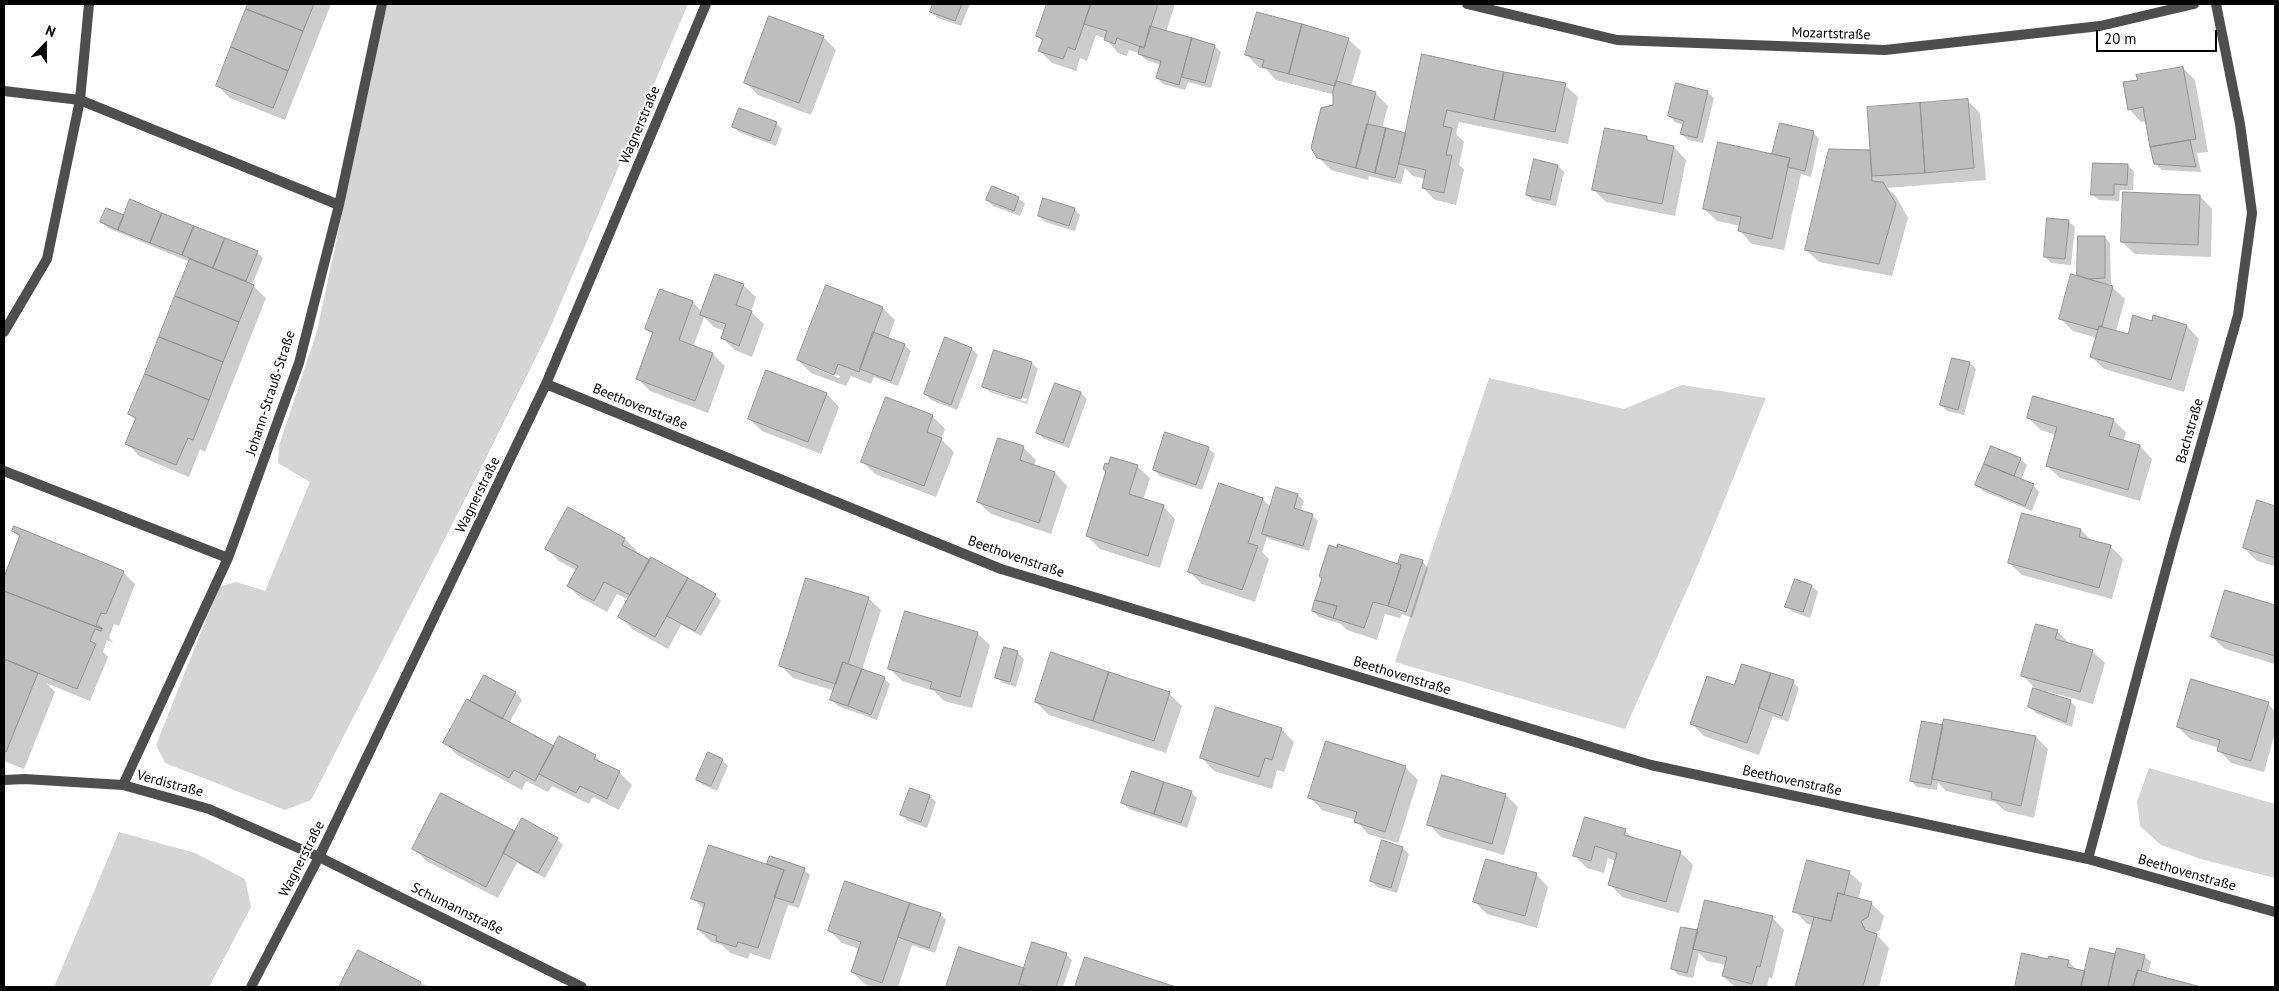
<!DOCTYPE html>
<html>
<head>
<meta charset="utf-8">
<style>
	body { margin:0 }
	#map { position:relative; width:2279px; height:991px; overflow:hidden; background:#fff; font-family:"PT Sans",sans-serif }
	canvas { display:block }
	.frame { position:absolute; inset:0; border:5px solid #000; pointer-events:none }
	.north { position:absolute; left:20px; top:20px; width:50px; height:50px; -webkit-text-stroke:4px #fff; paint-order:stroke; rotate:22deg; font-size:14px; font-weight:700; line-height:20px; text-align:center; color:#000 }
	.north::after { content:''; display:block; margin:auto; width:18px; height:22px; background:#000; clip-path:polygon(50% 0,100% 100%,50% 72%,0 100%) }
	.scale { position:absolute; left:2096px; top:30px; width:121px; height:22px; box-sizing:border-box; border:2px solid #000; border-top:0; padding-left:6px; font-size:15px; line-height:18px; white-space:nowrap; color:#000; -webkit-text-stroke:4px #fff; paint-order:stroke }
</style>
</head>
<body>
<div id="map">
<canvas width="2279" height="991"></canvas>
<div class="frame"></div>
<div class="north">N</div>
<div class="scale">20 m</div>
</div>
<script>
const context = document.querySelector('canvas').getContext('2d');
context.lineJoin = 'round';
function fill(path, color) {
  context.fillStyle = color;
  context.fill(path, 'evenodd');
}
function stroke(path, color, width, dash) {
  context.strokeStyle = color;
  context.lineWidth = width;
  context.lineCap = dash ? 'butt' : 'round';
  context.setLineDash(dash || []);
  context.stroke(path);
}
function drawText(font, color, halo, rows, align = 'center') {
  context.font = font + ' "PT Sans",sans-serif';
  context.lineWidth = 4;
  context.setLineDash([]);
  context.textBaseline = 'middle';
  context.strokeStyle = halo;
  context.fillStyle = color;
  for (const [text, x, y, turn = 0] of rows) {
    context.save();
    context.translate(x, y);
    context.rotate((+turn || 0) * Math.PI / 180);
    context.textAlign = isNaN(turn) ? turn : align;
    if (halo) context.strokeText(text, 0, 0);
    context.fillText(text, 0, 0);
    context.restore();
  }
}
fill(new Path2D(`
	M387,4h301l-141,331 -67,135 -169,330 -26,10 -120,-47 -9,-18 63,-158 17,-5 29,9 45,-109 -32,-19 1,-17 38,-115z
	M1489,378l135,31 58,-24 84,13 -69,169 -72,162 -230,-67z
	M2149,768l126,36v74l-74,-19 -40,-14 -21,-19 -3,-24z
	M119,832l76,21 50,26 6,28 -42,80h-155z`), '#d5d5d5');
fill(new Path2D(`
	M250,4h81l-46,116 -55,-22 -13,-13z
	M934,4h36l-9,22 -23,-8 -7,-6z
	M1048,4h127l-9,28 49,14 6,6 -10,36 -23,-6 -3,8 -22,-6 -6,-6 4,-13 -15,-5 -7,-7 -10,-3 -2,6 -9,-3 -12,-14 -10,-4 -9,26 -7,-3 -4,13 -24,-8 -12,-12 3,-9 -6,-6z
	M823,37l13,13 -25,65 -53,-20 -12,-12z
	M1348,39l13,12 -10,36 24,6 13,13 -6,22 24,6 17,-78 142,29 13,12 -10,47 -109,-22 -3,12 8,8 -5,23 5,4 -8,36 -21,-5 -12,-12 2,-9 -12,-3 -8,-8 -4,16 -32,-8 -1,4 -37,-10 -13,-13 16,-51 2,-11 -60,-15 -10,-11 -7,-1 -12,-13z
	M2183,68l12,12 13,72 -11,1 4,19 -39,-2 -6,-6 -9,-43 -6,1 -12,-13 10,-28z
	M1707,92l7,6 -11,45 -15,-3 -6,-6 2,-9 -9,-3 -6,-6z
	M1968,101l12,12 6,67 -99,8 9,8 12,22 -16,58 -73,-14 -13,-12 24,-100 42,1z
	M776,123l6,6 -6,17 -37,-14 -6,-6z
	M1813,132l6,7 -8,38 -10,-3 -17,76 -32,-6 -12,-13 1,-5 -24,-5 -13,-12z
	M1646,138l5,4 23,5 12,13 -11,56 -69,-14 -13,-13z
	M2127,165l7,6 -1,19h-13l-1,11 -20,-1 -7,-6z
	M1558,166l6,6 -8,34 -23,-5 -6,-7z
	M2200,196l12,13 -1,48 -76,-3 -13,-12z
	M1018,198l7,6 -5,12 -27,-10 -6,-6z
	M1074,209l6,6 -5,16 -30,-9 -6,-6z
	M124,216l133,36 6,6 -11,27 14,13 -61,154 -5,-3 -11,28 -50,-21 -12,-13 9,-23 -6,-6 60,-152 -82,-34 -6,-6z
	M2068,221l7,6 -4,38 -20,-2 -6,-7z
	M2079,237h25l6,6 1,41h-6l7,3 13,12 -9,32 13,4 23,-13 35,4 12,13 -15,53 -80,-23 -12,-12 5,-19 -24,-7 -13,-13 18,-41z
	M743,285l13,12 -5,15 13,12 -12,33 -17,-7 -13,-12 3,-7 -11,-4 -10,-10 -11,30 20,7 12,12 -17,47 -58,-22 -13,-13 16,-43 -7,-7 15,-37 32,11 9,10z
	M883,308l12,12 -7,19 16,6 7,6 -13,35 -24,-9 -3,7 -20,-8 -5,10 -35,-13 -13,-13zM812,365l28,11 -1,2 -27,-11z
	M945,339l27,10 6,6 -21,55 -26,-10 -6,-6z
	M1032,363l6,6 -11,35 -37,-12 -6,-6zM989,388l38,11 -1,3 -37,-12z
	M1970,363l6,6 -12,46 -17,-4 -6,-6z
	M1055,384l26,9 6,6 -18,49 -25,-9 -6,-6z
	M827,394l12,13 -18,47 -59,-23 -13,-12z
	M932,416l13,13 -4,10 13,13 -18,45 -61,-23 -12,-12z
	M2028,418l85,2 13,12 -3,10 17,4 12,13 -12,42 -80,-23 -13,-12 9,-31 -15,-5z
	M1023,447l13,13 -2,6 21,7 12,13 -16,48 -60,-20 -13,-12z
	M1208,448l7,6 -13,36 -42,-14 -6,-6z
	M2020,459l7,6 -6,15 12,5 6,7 -7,19 -49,-20 -6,-6z
	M1137,466l13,12 -7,22 20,6 12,13 -15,49 -60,-19 -13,-13z
	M1276,489l22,6 6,6 -3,10 11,4 6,6 -9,30 -40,-12 -2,-2 -5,15 7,7 -14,43 -53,-18 -13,-12 73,-73 9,8z
	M2258,502l17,5v59l-18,-5 -13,-13z
	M2081,530l11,11 18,5 13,13 -11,40 -90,-24 -13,-12z
	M13,531l110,41 12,12 -16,42 -5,-2 -5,13 4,6 -6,-3 -4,12 5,5 -18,44 -44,-18 9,9 -31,77 -20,-8v-180l16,-43z
	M625,539l12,12 -1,3 14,8 1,-3 64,36 6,6 -20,35 -20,-11 -13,24 -36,-20 -13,-13 10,-16 -12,-6 -10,18 -26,-14 -13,-12 9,-15 -18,-10 -12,-12z
	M1402,555l20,6 6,7 -16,50 -10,-4 -2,4 -15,-4 -8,26 -30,-10 -6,-6 -22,-7 -6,-6 86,-46z
	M1796,581l16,5 6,6 -8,26 -17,-6 -6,-6z
	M2226,591l49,15v58l-50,-15 -13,-12z
	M868,598l13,12 -19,60 22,8 6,6 -13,36 -39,-14 -6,-6 3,-9 -42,-13 -12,-12z
	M2057,631l13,13 22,7 13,12 -12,41 -47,-13v2l24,8 6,6 -4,20 -36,-14 -6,-6 8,-16 -15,-15z
	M977,633l13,12 -18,63 -28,-7 -10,-10 -32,-10 -12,-12z
	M1005,649l13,4 6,6 -8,28 -13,-4 -6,-6z
	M1770,674l23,8 6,6 -11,34 -15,-6 -14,39 -55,-19 -12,-12 43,-37z
	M484,677l32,16 6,7 -13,23 45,25 41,8 9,9 15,7 13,13 -13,25 -26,-13 -4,7 -37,-18 -4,6 -22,-11 -4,9 -65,-35 -12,-13 26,-39z
	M1169,694l13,12 -16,47 -117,-38 -13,-13z
	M2268,704l7,7v22l-11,39 -33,-9 -12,-13v-2l-29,-9 -12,-12z
	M1944,727l92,10 12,12 -14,69 -29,-7 -10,-9 -49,-11 -8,-8 -1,7 -20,-3 -6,-6z
	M1281,729l13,13 -10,30 -7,-2 -5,19 -58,-18 -12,-13z
	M722,760l6,6 -11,25 -14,-6 -6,-6z
	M1405,767l13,13 -20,63 -30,-9 -12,-14 -34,-10 -12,-13z
	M911,789l19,7 6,6 -9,26 -19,-7 -6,-6z
	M1191,792l6,6 -10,30 -58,-19 -6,-6z
	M1506,795l12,12 -14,48 -63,-18 -12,-13z
	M1625,831l8,7 47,14 13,13 -14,48 -57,-16 -12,-13 6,-23 -8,-3 -4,15 -17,-5 -12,-12z
	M514,832l43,7 6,6 -18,33 -28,-15 -19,35 -72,-37 -12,-13z
	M1402,848l7,6 -12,39 -20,-6 -6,-6z
	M768,864l36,5 6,6 -11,33 -11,-3 -18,55 -20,-7 -2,6 -18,-6 -8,-8 -11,-3 -13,-13 6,-19 -11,-12 79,-30z
	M1849,872l13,12 -4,16 13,3 13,13 -4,14 -7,4 4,1 12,13 -10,39h-83l17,-62 -6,-1 -12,-13z
	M1536,874l12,13 -11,41 -50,-14 -12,-12z
	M940,914l6,6 -11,33 -23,-8 -14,42h-25l-8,-3 -13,-12 8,-23 -18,-6 -13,-13z
	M1772,917l12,13 -12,49 -3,-2 -2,10h-32l-12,-11 3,-11 -19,-4 -8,-8 -6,25 -15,-3 -6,-7 25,-37z
	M960,949l65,21 41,-16 6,6 -9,27h-115z
	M2091,950l25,5 28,1 7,6 -3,12 49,13h-181l7,-32 26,5 19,1 9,9 9,3z
	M359,952l68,34 1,1h-87z
	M1086,959l88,28h-97z`), '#0003');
const building = new Path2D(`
	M248,4h66l-11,27 -57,-22z
	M933,4h29l-7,17 -25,-9z
	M1047,4h44l-16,46 -7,-3 -5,12 -25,-8 5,-12 -7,-3z
	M1091,4h67l-14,44 -27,-10 -2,6 -11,-4 3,-9 -23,-7z
	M246,9l57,22 -15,40 -57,-24z
	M1257,12l45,12 -13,50 -27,-7 2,-7 -19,-5z
	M769,16l55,20 -25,67 -55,-20z
	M1302,24l47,14 -14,48 -46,-12z
	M1150,26l42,12 -13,47 -23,-7 5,-17 -23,-7 2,-8 4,2z
	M1192,38l23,7 -10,38 -23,-6z
	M231,47l57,24 -15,37 -57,-22z
	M1422,54l82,18 -10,48 -47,-10 -4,16 9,2 -6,27h6l-8,38 -22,-5 4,-18 -27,-6z
	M2183,67l13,72 -46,8 -7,-40 -15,3 -5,-28 15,-2 -2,-5z
	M1504,72l62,11 -11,49 -61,-12z
	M1336,81l40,11 -20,76 -39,-10 -6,-10 10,-40 12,-3v-14z
	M1676,83l32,8 -11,47 -17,-4 4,-13 -16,-5z
	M1968,99l6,69 -49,5 -5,-70z
	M1920,103l5,70 -53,3 -5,-69z
	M739,108l38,14 -7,19 -38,-14z
	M1780,123l34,8 -9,40 -18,-4 3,-9 -18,-4z
	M1367,124l19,4 -11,45 -19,-5z
	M1386,128l20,5 -11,45 -20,-5z
	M1605,128l42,8v4l27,6 -12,58 -70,-14z
	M2190,140l6,27 -42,-3 -4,-17z
	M1718,142l72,16 -18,81 -34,-8 3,-14 -38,-8z
	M1829,149l41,1 2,31 11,1 13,22 -17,60 -74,-14z
	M1534,159l24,6 -8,35 -24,-5z
	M2093,163l35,1 -1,21 -13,-1v11h-23z
	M992,186l27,11 -5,14 -28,-11z
	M2123,192l77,3 -2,50 -77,-3z
	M1043,198l32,10 -6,18 -31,-10z
	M130,199l32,14 -12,30 -32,-13z
	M106,208l18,7 -6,15 -18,-8z
	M162,213l32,13 -12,29 -32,-12z
	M2047,218l22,2 -4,39 -21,-2z
	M194,226l31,12 -12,30 -31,-13z
	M2078,236h27v42l-17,1 -11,-4z
	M225,238l33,13 -12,30 -33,-13z
	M190,259l64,26 -15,37 -64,-26z
	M715,274l29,10 -8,21 16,6 -13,35 -18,-8 5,-14 -26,-9z
	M2071,274l42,12 -11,40h-3l-1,4 -39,-11z
	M826,285l57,22 -24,65 -21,-8 -4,11 -37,-15z
	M660,289l33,12 -14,39 34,13 -18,48 -59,-22 17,-47 -8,-3z
	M175,296l64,26 -16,40 -64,-25z
	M2133,315l19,6 1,-6 34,10 -16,55 -81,-23 9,-31 29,8z
	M873,332l32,12 -14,37 -31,-12z
	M159,337l64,25 -14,38 -64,-26z
	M945,337l27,11 -21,57 -27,-11z
	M994,350l38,12 -11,37 -39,-12z
	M1952,358l18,4 -12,48 -18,-5z
	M766,370l61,23 -19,49 -60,-23z
	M145,374l64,26 -16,40 -5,-2 -12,27 -51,-21 11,-26 -8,-4z
	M1055,383l26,9 -18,51 -27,-10z
	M2033,396l81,23 -5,17 31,9 -12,45 -82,-24 11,-39 -30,-9z
	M886,397l47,18 -6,17 15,6 -18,48 -63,-24z
	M1165,432l44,15 -13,38 -43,-15z
	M998,438l26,8 -4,14 35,12 -16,51 -62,-21z
	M1991,446l30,12 -7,18 -30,-12z
	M1111,457l27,8 -9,29 35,11 -16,51 -62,-20 20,-65 -3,-2 2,-6 3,1z
	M1984,464l50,20 -9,22 -50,-21z
	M1219,483l44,15 -15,45 10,3 -16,44 -54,-18z
	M1276,487l22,7 -4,14 19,6 -10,32 -41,-12z
	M2257,500l18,6v52l-32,-10z
	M568,507l57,31 -3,7 28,15 -20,35 -26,-13 -10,19 -27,-15 11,-20 -33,-17z
	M2022,513l59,16 -2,8 32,8 -12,43 -91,-25z
	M14,526l110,45 -18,43 -5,-1 -5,12 6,3v1l-98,-38v-14l16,-42 -8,-4z
	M1338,544l63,21 -13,41 -15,-4 -9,26 -31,-10 4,-12 -22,-6 7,-22 -3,-2 10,-31 8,3z
	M1401,554l22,6 -17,52 -18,-6 13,-41 -3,-1z
	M651,557l37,21 -33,59 -37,-20z
	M688,578l28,16 -21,37 -28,-15z
	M806,578l63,19 -21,67 -5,-2 -7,22 -57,-18z
	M1795,579l17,6 -9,27 -18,-5z
	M2225,590l50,15v51l-64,-19z
	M4,591l98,38 -1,2 -6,-2 -5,12 6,3 -19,45 -73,-30z
	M1315,600l22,6 -4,12 -21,-7z
	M905,611l73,21 -18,65 -30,-9 2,-6 -44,-13z
	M2036,624l22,6 -3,9 38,11 -13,42 -59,-16z
	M1004,647l14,4 -8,31 -15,-4z
	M1051,652l58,20 -16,49 -58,-19z
	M4,659l34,14 -32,79 -2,-1z
	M843,662l19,7 -14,37 -18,-6z
	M1742,664l29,9 -24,70 -57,-19 17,-48 27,9z
	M862,669l23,8 -14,38 -23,-9z
	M1109,672l61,20 -16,49 -61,-20z
	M1771,673l23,7 -12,36 -23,-8z
	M484,675l32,17 -14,27 -32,-18z
	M2191,679l78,23 -18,59 -34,-10 3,-11 -43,-13z
	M2033,688l38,12 -5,22 -38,-15z
	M467,699l87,47 -19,35 -21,-11 -5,8 -66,-35z
	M1216,707l66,21 -10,32 -7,-2 -6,19 -59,-19z
	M1944,719l92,17 -15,70 -30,-7 1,-7 -60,-13z
	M1922,721l21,4 -12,60 -21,-4z
	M559,736l37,19 -2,4 26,12 -13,28 -27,-13 -4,7 -37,-19z
	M1326,741l80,25 -21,66 -31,-10 3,-10 -49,-14z
	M708,752l15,7 -12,27 -15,-6z
	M1132,771l32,11 -10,32 -33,-11z
	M1442,775l64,19 -14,50 -65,-19z
	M1164,782l28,9 -11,32 -27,-9z
	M910,788l20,7 -9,27 -21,-7z
	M441,793l74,38 -29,56 -74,-38z
	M1585,817l41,12 -2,6 57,16 -15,51 -58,-17 9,-32 -22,-7 -4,15 -18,-5z
	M522,818l36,20 -20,35 -35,-20z
	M1382,840l21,7 -12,41 -21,-7z
	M709,845l75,25 -26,78 -20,-6 -2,5 -20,-6 1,-5 -20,-7 8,-26 -14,-4z
	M770,856l35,12 -12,35 -19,-6 10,-27 -17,-6z
	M1486,859l51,14 -12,43 -52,-14z
	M1807,860l43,11 -6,24 -6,-2 -7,28 -38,-9z
	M845,881l65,22 -28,80 -31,-11 10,-30 -33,-11z
	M1838,893l34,9 -4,15 -7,4 4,9 12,4 -14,53h-68l19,-70 17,4z
	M1705,900l68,16 -13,51 -3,-1 -5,18 -30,-8 5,-19 -34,-8z
	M910,903l31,10 -12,35 -31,-11z
	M1681,927l17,3 -11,43 -16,-4z
	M1032,942l35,11 -11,34h-27l-10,-3z
	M959,947l65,21 -6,19h-72z
	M2090,948l25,6 -7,33h-27z
	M2117,948l28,7 -4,16 -3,-1 -5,17h-25z
	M358,950l63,32 -3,5h-79z
	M2022,953l26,6 1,-3 20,4 -2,7 18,4 -4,16h-66z
	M1085,957l91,30h-101z
	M2138,970l3,1 60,16h-68z`);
fill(building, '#bebebe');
stroke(building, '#929292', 1);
stroke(new Path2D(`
	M1467,4l150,36 268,10 215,-24 94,-22
	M4,91l76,9 259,105
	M4,332l43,-73 33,-159 9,-96
	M546,384l455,185 650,196 437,94 187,53
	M4,471l224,87
	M4,780l21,-1 98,6 86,24 110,48 263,130
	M123,785l105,-227 71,-195 40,-158 43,-201
	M2088,859l85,-316 65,-228 14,-102 -12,-89 -24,-120
	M251,987l68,-130 227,-473 160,-380`), '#4e4e4e', 10);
drawText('14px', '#000', '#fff', [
	["Mozartstraße",1831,34,2],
	["Wagnerstraße",640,125,-67],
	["Johann-Strauß-Straße",271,393,-72],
	["Beethovenstraße",640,407,22],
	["Bachstraße",2190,431,-74],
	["Wagnerstraße",478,495,-64],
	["Beethovenstraße",1016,557,19],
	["Beethovenstraße",1402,676,17],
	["Beethovenstraße",1792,781,12],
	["Verdistraße",170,784,15],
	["Wagnerstraße",302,859,-63],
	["Beethovenstraße",2187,873,16],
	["Schumannstraße",457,909,26]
]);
</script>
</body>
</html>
